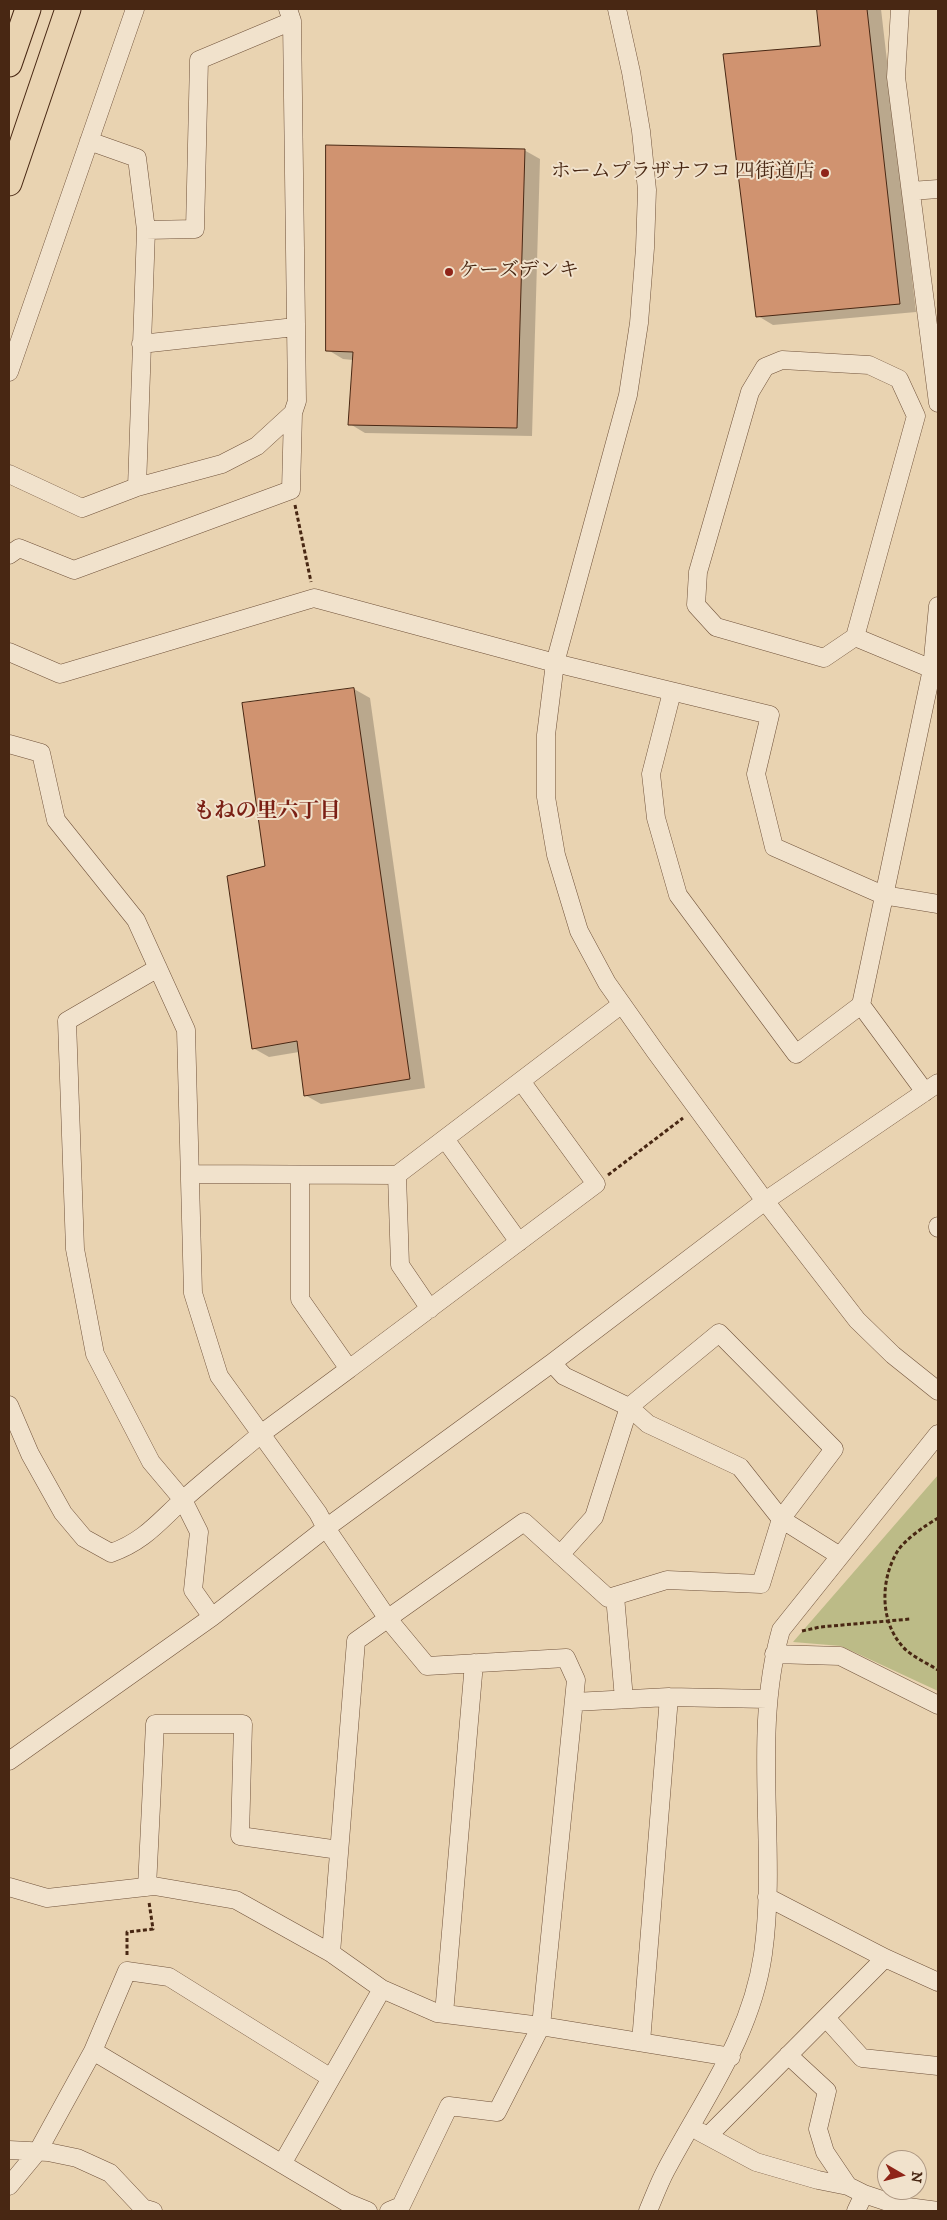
<!DOCTYPE html>
<html>
<head>
<meta charset="utf-8">
<style>
	body { margin:0 }
	#map { position:relative; width:947px; height:2220px; overflow:hidden; background:#e9d3b1; font-family:"IM FELL DW Pica",serif }
	canvas { display:block }
	.frame { position:absolute; inset:0; border:10px solid #482713; pointer-events:none }
	.north { position:absolute; left:877px; top:2150px; width:50px; height:50px; box-sizing:border-box; background:#f1e2cc; border:1px solid #ad9782; border-radius:50%; rotate:98deg; font-size:14px; font-weight:700; line-height:20px; text-align:center; color:#482713 }
	.north::after { content:''; display:block; margin:auto; width:18px; height:22px; background:#8f2418; clip-path:polygon(50% 0,100% 100%,50% 72%,0 100%) }
</style>
</head>
<body>
<div id="map">
<canvas width="947" height="2220"></canvas>
<div class="frame"></div>
<div class="north">N</div>
</div>
<script>
const context = document.querySelector('canvas').getContext('2d');
context.lineJoin = 'round';
function fill(path, color) {
  context.fillStyle = color;
  context.fill(path, 'evenodd');
}
function stroke(path, color, width, dash) {
  context.strokeStyle = color;
  context.lineWidth = width;
  context.lineCap = dash ? 'butt' : 'round';
  context.setLineDash(dash || []);
  context.stroke(path);
}
function drawText(font, color, halo, rows, align = 'center') {
  context.font = font + ' "IM FELL DW Pica","Noto Serif JP",serif';
  context.lineWidth = 4;
  context.setLineDash([]);
  context.textBaseline = 'middle';
  context.strokeStyle = halo;
  context.fillStyle = color;
  for (const [text, x, y, turn = 0] of rows) {
    context.save();
    context.translate(x, y);
    context.rotate((+turn || 0) * Math.PI / 180);
    context.textAlign = isNaN(turn) ? turn : align;
    if (halo) context.strokeText(text, 0, 0);
    context.fillText(text, 0, 0);
    context.restore();
  }
}
fill(new Path2D(`
	M938,1475v216l-97,-45 -48,-4z`), '#bcbb87');
fill(new Path2D(`
	M819,9h62l35,303 -143,13 -15,-9 63,-269z
	M524,150l16,9 -8,277 -167,-3 -15,-9 3,-64 -10,-1 -15,-9z
	M354,689l16,9 55,390 -104,16 -16,-9 -6,-43 -30,5 -16,-9 13,-181 -23,-163z`), '#0003');
const building = new Path2D(`
	M817,9h50l33,295 -144,13 -33,-263 97,-8z
	M326,145l199,4 -8,279 -169,-3 5,-73 -27,-1z
	M354,688l56,391 -106,17 -7,-55 -45,8 -25,-173 38,-10 -23,-163z`);
fill(building, '#d09370');
stroke(building, '#482713', 1);
const minor = new Path2D(`
	M617,9l14,63 10,59 6,59 -2,58 -6,75 -11,72 -73,268 -9,72v62l10,58 23,76 28,52 48,68 110,150 92,119 36,35 45,36
	M900,9l-4,68 42,326
	M89,141l48,17 9,72 -9,257
	M911,191l27,-2
	M146,230l49,-1 4,-169 93,-39
	M141,344l154,-17
	M782,360l87,5 30,14 17,37 -61,221 -31,21 -108,-31 -20,-22 2,-33 52,-180 15,-25z
	M9,372l126,-363
	M9,474l73,34 55,-21 85,-23 35,-18 36,-33 4,-12 -5,-380 -4,-12
	M9,555l10,-7 55,22 217,-80 2,-77
	M855,637l77,32
	M9,652l51,22 254,-76 241,65 215,52 -14,59 18,73 109,48 55,9
	M672,692l-21,82 5,44 22,77 118,159 65,-49
	M9,744l32,9 15,67 80,100 50,110 7,263 26,83 42,58 88,-65
	M158,968l-91,53 8,228 20,105 56,108 32,38 16,32 -6,58 19,27
	M925,1092l-64,-87 71,-336 6,-63
	M445,1139l74,103
	M191,1174l206,1 225,-171
	M300,1175v124l49,70 247,-185 -75,-103
	M397,1175l3,90 30,44
	M938,1226v2
	M552,1363l12,13 65,31 19,17 92,43 41,52 59,37
	M9,1405l21,49 33,59 21,25 27,15c34,-12 48,-32 74,-55 25,-22 51,-43 76,-64l57,79 8,15 62,91 39,47 139,-8 10,22 -35,346 -44,86 -48,-6 -48,100 -12,5
	M615,1596l9,103
	M774,1654l66,2 98,49
	M574,1702l95,-5 98,2
	M9,1761l203,-144 114,-89 226,-165 213,-162 173,-118
	M9,1887l38,11 107,-12 82,14 95,53 51,36 -100,175
	M147,1887l8,-163h88l-3,112 99,14
	M767,1897l118,61 53,24
	M331,1953l25,-312 168,-119 84,76 59,-18 94,4 20,-65 53,-70 -115,-116 -90,74 -35,110 -34,38
	M382,1989l55,24 104,13 190,31
	M444,2014l30,-351
	M826,2018l36,40 76,8
	M641,2042l28,-345
	M93,2051l34,-80 42,6 162,101
	M788,2055l39,36 -9,38 7,23 23,34
	M700,2132l56,30 62,18 30,6 16,8
	M708,2136l177,-178
	M9,2150l39,2 29,6 33,15 33,35 10,3
	M9,2186l29,-35 55,-100 253,151 22,9
	M648,2211c6,-14 11,-28 18,-41 38,-72 85,-133 97,-216 15,-107 -12,-219 18,-324l157,-196
	M856,2211l8,-17 36,12 38,5`);
const highway = new Path2D(`
	M9,64l19,-55
	M9,183l59,-174`);
stroke(minor, '#70523a', 19);
stroke(highway, '#482713', 27);
stroke(new Path2D(`
	M295,505l16,77
	M608,1175l75,-57
	M938,1518c-12,7 -34,22 -41,34 -17,29 -17,70 6,95 8,9 24,16 35,23
	M802,1631l18,-4 90,-8
	M127,1955v-23l26,-3 -4,-27`), '#482713', 3, [4, 2.5]);
stroke(minor, '#f1e2cc', 18);
stroke(highway, '#e9d3b1', 25);
for (const [x, y, r, color] of [
	[825,173,5,"#8f2418"],
	[449,272,5,"#8f2418"]
]) {
  const dot = new Path2D();
  dot.arc(x, y, r, 0, 2 * Math.PI);
  context.fillStyle = color;
  context.fill(dot);
  stroke(dot, '#f1e2cc', 2);
}
drawText('20px', '#482713', '#f1e2cc', [
	["ホームプラザナフコ 四街道店",815,173],
	["ケーズデンキ",459,272,"left"]
], 'right');
drawText('bold 21px', '#7a1f14', '#f1e2cc', [
	["もねの里六丁目",267,813]
]);
</script>
</body>
</html>
